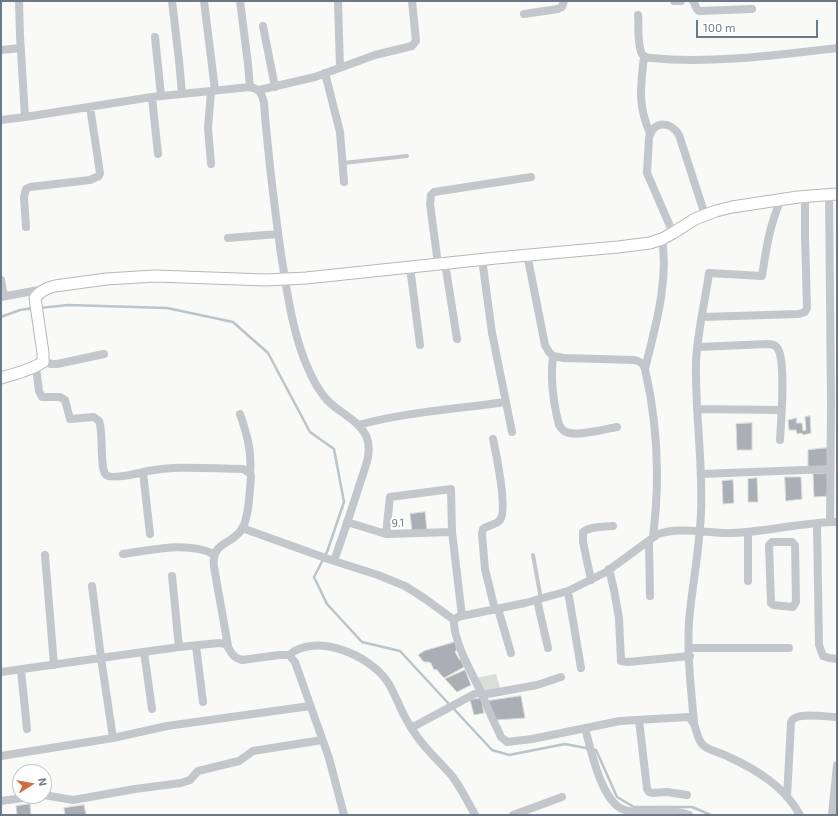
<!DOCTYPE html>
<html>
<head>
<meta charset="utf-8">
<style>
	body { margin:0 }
	#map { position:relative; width:838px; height:816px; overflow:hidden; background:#f9f9f7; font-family:"Exo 2",sans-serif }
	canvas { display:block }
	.frame { position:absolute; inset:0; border:2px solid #6b7885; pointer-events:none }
	.north { position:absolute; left:12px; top:764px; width:40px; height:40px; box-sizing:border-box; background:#fff; border:1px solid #c4c9ce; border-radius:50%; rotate:79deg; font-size:11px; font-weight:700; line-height:16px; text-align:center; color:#6b7885 }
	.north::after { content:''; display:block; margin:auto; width:14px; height:18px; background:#d16c3f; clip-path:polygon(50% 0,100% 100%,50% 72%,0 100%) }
	.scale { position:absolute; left:696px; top:20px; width:122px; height:18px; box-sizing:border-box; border:2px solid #6b7885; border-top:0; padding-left:5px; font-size:12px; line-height:14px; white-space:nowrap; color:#6b7885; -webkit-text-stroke:3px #fff; paint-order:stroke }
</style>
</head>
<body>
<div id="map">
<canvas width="838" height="816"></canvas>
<div class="frame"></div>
<div class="north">N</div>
<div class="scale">100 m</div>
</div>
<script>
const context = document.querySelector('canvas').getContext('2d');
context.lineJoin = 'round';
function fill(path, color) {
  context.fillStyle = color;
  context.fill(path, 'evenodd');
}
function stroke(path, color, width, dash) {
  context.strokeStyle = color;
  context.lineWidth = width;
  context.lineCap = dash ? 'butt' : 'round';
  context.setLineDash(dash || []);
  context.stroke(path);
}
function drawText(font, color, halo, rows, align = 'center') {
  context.font = font + ' "Exo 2",sans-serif';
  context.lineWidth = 4;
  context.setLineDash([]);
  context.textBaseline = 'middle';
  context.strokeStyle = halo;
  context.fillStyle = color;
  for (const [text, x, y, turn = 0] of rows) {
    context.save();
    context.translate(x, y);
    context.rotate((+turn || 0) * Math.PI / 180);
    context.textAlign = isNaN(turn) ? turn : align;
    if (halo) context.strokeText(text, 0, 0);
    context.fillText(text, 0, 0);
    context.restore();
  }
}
fill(new Path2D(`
	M496,674l5,17 -14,3 -11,-16z`), '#d9ded7');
stroke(new Path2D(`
	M40,308l28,-3 99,3 66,14 35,31 42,79 24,17 10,53 -17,50 -13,25 13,27 35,38 38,9 49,53
	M1,317l19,-7 13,-2
	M453,708l39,42 17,5 56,-11 31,6 21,47 17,10h58l19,8`), '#bbc4c8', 2.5);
const building = new Path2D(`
	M810,416l1,17 -8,2 -1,-2 -5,1 -1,-4h-7l-1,-10 9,-2 -1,5h6l1,8 3,-1 -1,-13z
	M752,423v27h-15l-1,-26z
	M827,448l1,18 -20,2v-18z
	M828,473l1,23 -15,1 -1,-23z
	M785,477h16l1,22 -16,2z
	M757,478l1,24h-10v-23z
	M733,480l1,23 -11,1 -1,-23z
	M425,512l2,19h-15l-2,-17z
	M455,642l2,7 -2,3 4,7 2,1 3,7 -20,11 -8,-9 -2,1 -3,-7 -2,-1h-5l-6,-7 6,-4z
	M465,670l6,15 -14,7 -12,-13z
	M521,696l4,22 -29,2 -9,-19z
	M481,698l3,15 -10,2 -4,-15z
	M30,804l1,11h-14l-1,-9z
	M84,805l2,10h-21l-1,-7z`);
fill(building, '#a9afb5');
stroke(building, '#dbdbd9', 1);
const secondary = new Path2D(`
	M1,378c15,-5 29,-7 42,-16v-9l-8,-55c5,-7 11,-10 20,-12l51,-7 49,-3 111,4 40,-2 190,-20 122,-11 32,-4 12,-4 11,-6 22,-14 21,-8 16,-4 66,-10 39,-3`);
stroke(secondary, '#b3b8bd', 13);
stroke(new Path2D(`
	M343,163l64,-7
	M533,555l8,44`), '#c3c6ca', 4);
stroke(new Path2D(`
	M19,1l1,35 5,81
	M172,1l7,59 3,34
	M204,1l11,89
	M240,1l8,63 2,23
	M338,1l2,67
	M674,1h7
	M693,1c3,3 2,8 6,10l53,-2
	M524,14l34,-5 4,-2 2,-6
	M638,15c1,10 -1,30 4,39 2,3 5,4 9,4 61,6 125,-3 186,-10
	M263,26l12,61
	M155,37l6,59
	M1,50l20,-2
	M644,56c-3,30 -7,48 6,77
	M325,73l15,59 4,50
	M259,90l56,-13 60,-22 37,-9 4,-5 -4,-40
	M152,97l6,57
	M1,120l24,-3 127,-20 98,-10c10,2 12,7 14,16 4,51 10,101 17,151 6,37 11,77 26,112 5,12 11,24 20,34 13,14 37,22 41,42 3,14 -4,28 -8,41 -8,26 -17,52 -26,78
	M211,164l-3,-36 3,-37
	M829,194l2,209 -1,119
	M26,227l-2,-30 2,-8 4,-2 60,-7 9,-4 1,-3 -10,-66
	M673,233l-26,-60 2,-35c4,-18 22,-17 30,-3l26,80
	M228,238l50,-4
	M527,254l18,91 4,7 4,4 11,2 70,2c6,1 9,3 11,9 13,56 15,112 8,168
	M482,259l10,74 20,99
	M445,263l12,76
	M438,264l-8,-60 1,-9 3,-3 97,-15
	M410,267l10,78
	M1,280l3,16
	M1,297l43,-8
	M702,317l97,-3 6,-2 2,-4 -2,-72v-40
	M698,347l70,-3c4,0 8,1 10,5 8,14 3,73 2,91
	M553,356c-3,24 0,46 6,69 2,3 4,6 7,7 11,5 39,-3 51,-5
	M43,362l9,2h5l47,-10
	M36,367l3,24 3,6h18l5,3 5,19 24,-2 5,4c5,11 0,47 7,54 6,5 34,-2 42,-4 32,-6 63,-2 95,-2l7,4 1,3c-1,13 -2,42 -9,53 -11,17 -31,12 -28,38l14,79
	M645,369c10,-42 24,-87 17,-130
	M697,409l84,1
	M240,414c7,20 12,38 10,59
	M358,425c48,-13 99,-16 147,-23
	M493,439c3,13 15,72 7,81 -4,5 -12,5 -17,9l-1,5 3,35 10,41
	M143,472l7,62
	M701,474l129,-5
	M347,522l39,12 66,-2
	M817,523l2,122 4,11 6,2 8,1
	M242,528l89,32 47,15 27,11 19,12 30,22
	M748,532v49
	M386,534l4,-37 61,-8 1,43 10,84
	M649,541l1,55
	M772,542h20l3,3 1,57 -3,5 -20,-2 -2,-2 -2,-58z
	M123,554c30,-4 63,-13 91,0
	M45,555l9,110
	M609,569l5,21 5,28 2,43 7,1 62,-6
	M172,576l7,71
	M591,580l-8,-38v-10c7,-6 22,-5 30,-6
	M92,586l9,72 12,80
	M568,591l13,77
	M537,600l11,48
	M498,609l13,44
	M196,646l7,56
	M690,648h99
	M144,652l8,57
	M289,655c27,-23 80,0 98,26 4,6 7,13 10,19 5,12 11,24 19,35 10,15 24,27 36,41 9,12 16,26 23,39
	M21,670l6,59
	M1,672l178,-25 40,-4 7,1c5,7 6,14 16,16l37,-5h10l6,7 34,96 15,57
	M482,695l55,-10 24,-8
	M639,720l8,69 2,3 3,1 15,-1 20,3
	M694,722c-3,-33 -7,-67 -5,-100 3,-37 11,-74 12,-111 2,-49 -6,-99 -5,-148 1,-30 9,-60 13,-90l53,3c4,-27 8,-52 19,-77
	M411,728l69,-37
	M585,728c6,22 15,67 35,80 6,3 14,4 21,4 16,0 34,-3 48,3
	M1,756l112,-18 54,-12 143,-20
	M44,795l29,5 62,-11 46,-6 9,-3 8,-9 41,-10 14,-10 69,-11
	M787,797l4,-74c1,-3 1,-4 4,-5 9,-5 32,-1 42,-1
	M1,801l36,-5
	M513,815l49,-18
	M800,815c-15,-28 -43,-45 -71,-58 -8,-4 -18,-6 -25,-11 -10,-8 -5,-22 -16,-29l-68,4 -88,18 -25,3 -6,-5 -3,-7c-7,-13 -12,-27 -18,-40 -9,-18 -27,-50 -26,-70l4,-3 4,-1 63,-13 43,-12 38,-19 52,-38c22,-8 51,0 74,-1 35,-1 70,-11 105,-11
	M832,815l5,-50`), '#c3c6ca', 8);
stroke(secondary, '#fff', 11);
drawText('11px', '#6b7885', '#fff', [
	["9.1",398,523,-2]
]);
</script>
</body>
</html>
